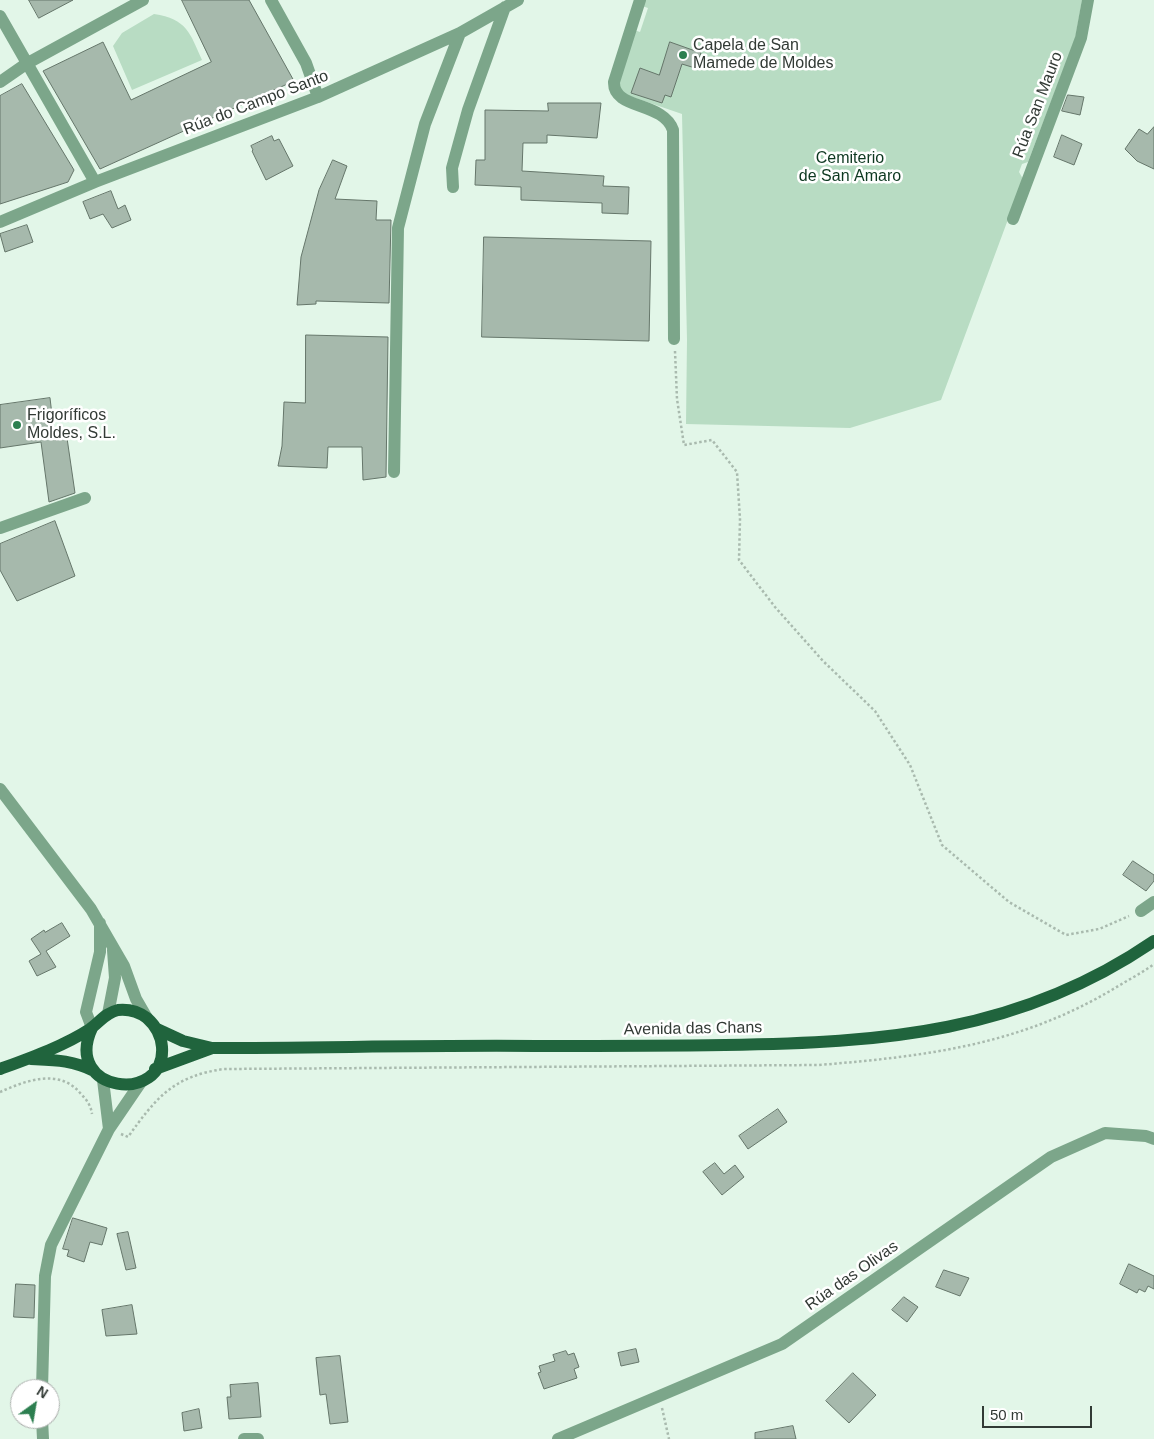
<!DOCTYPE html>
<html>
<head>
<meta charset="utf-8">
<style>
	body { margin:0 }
	#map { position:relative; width:1154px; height:1439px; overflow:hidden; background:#e2f6e8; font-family:Helvetica,sans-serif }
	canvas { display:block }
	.north { position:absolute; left:10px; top:1379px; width:50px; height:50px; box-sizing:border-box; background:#fff; border:1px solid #adb0ae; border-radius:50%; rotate:32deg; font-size:14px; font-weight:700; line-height:20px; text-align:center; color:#323a35 }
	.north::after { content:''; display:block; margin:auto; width:18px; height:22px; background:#2d7f50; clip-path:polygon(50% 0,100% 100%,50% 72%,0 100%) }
	.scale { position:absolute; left:982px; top:1406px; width:110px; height:22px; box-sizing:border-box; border:2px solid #323a35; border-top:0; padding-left:6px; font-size:15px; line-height:18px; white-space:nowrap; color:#323a35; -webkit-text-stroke:4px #fff; paint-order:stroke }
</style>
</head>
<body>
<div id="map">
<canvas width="1154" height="1439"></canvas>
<div class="north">N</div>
<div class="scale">50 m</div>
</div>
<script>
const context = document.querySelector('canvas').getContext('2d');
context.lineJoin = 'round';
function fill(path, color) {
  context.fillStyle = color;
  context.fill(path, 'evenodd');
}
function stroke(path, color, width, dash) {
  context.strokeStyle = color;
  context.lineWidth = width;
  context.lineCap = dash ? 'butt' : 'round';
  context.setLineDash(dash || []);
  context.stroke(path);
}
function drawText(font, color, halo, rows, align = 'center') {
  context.font = font + ' Helvetica,sans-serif';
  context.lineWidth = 5;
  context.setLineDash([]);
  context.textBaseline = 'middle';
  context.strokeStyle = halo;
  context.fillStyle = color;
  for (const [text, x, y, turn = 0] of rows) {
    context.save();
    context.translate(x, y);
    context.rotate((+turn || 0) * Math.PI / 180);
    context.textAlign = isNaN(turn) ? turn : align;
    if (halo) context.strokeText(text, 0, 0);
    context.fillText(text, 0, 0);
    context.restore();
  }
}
fill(new Path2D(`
	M644,0h438l-7,39 -47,123 -6,2 -3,8 4,7 -82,221 -91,28 -164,-4 1,-84 -5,-226 -61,-21 -5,-9 18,-54 6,2 8,-24 -6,-2z
	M154,14c33,5 36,19 48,46l-70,30 -19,-44 9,-13z`), '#b8dcc3');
const building = new Path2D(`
	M29,0h44l-34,18z
	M182,0h67l45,81 -194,88 -57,-98 60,-29 28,58 80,-38z
	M670,42l31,11 -6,15 -13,-4 -11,33 -6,-2 -3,8 -31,-10 9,-25 19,7z
	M22,84l52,86 -6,12 -68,22v-108z
	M1068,95l16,2 -4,18 -18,-4z
	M548,103h53l-4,35 -50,-3v8h-24l-1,28 82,5 -1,10 26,1 -1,27 -26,-1v-10l-81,-3v-13l-46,-2 1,-25h9v-50l63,1z
	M1154,127v42l-17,-8 -12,-12 14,-20 8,5z
	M1062,135l20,9 -8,21 -20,-8z
	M272,136l2,5 5,-2 14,27 -27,14 -14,-29 1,-1 -2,-4z
	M333,160l14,6 -12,33 42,2 -1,19h15l-2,83 -73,-2v3l-19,1 4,-48 18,-67z
	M111,191l7,18 7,-4 6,15 -19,8 -9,-14 -13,5 -7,-17z
	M27,225l6,17 -28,10 -5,-18z
	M484,237l167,4 -2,100 -167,-4z
	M306,335l82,2 -2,140 -23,3 -1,-33h-34l-1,21 -49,-2 4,-20 2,-44 21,1z
	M50,398l5,42 12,-2 8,55 -26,9 -8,-60 -41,6v-43z
	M55,521l20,55 -58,25 -17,-31v-26z
	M1133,861l21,14v6l-8,10 -23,-16z
	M62,923l8,13 -24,15 10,16 -19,9 -8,-15 12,-7 -10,-15 13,-9 1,2z
	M778,1109l9,13 -39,27 -9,-13z
	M715,1163l9,11 11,-9 9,12 -22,18 -19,-23z
	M73,1218l34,10 -5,17 -12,-3 -6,20 -17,-6 2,-6 -6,-1z
	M128,1232l8,36 -10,2 -9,-36z
	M1129,1264l25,12v13l-6,-3 -3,6 -6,-3 -2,4 -17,-9z
	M944,1270l25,8 -9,18 -24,-9z
	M16,1284l19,1 -1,33 -20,-1z
	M904,1297l14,10 -11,15 -15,-12z
	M132,1305l5,29 -31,2 -4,-26z
	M636,1349l3,13 -18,4 -3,-13z
	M566,1351l2,4 6,-2 5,14 -5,2 3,9 -33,11 -6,-16 3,-1 -2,-6 16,-5 -2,-6z
	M340,1356l8,66 -18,2 -4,-30 -6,1 -4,-37z
	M853,1373l23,22 -27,28 -23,-22z
	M258,1383l3,34 -32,2 -2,-22h4l-1,-12z
	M199,1409l3,19 -18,3 -2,-18z
	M793,1426l3,13h-41v-6z`);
fill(building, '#a6b9ac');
stroke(building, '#65766a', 1);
stroke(new Path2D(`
	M675,351l2,48 7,46 28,-5 25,32 3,47 -1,41 36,47 48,54 52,50 35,54 32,80 67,57 57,33 33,-6 30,-13
	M0,1092c27,-12 60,-24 81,2 6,6 10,12 11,20
	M121,1134l7,3c28,-39 45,-61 96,-68l595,-4c109,-9 201,-20 296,-77 13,-8 27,-15 39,-24
	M662,1408l7,31`), '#a9baae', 2.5, [2.5, 2.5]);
stroke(new Path2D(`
	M271,0l35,63 12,34
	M640,0l-26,82c-1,28 49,19 59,48l1,209
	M0,16l95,166
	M0,82l26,-18 117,-64
	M453,187l-1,-19 16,-58 37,-103
	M1013,219l68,-181 7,-38
	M0,222l95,-40 223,-85 142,-64 58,-33
	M394,472l4,-244 27,-104 35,-91
	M0,528l85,-30
	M0,789l91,120 33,57 12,33 11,19
	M1141,911l13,-9
	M108,1014l7,-36 -2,-28
	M92,1028l-6,-16 14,-60v-29
	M103,1080l6,49
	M42,1389l3,-113 6,-31 58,-116 32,-47
	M42,1419l1,20
	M244,1439h14
	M558,1439l224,-95 269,-187 54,-24 41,3 8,3`), '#7ca68a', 12);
stroke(new Path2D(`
	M157,1029l26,12 29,7c108,0 216,-3 324,-2 63,0 126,0 189,-1 157,-2 295,-12 429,-104
	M31,1059c23,1 42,1 63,12
	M0,1069c30,-11 64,-23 90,-40 10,-7 15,-16 28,-19 10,-1 21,2 29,8 9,8 14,17 15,29 4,58 -100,46 -70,-19
	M155,1069l57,-21`), '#20643d', 12);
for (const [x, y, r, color] of [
	[683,55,5,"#2d7f50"],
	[17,425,5,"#2d7f50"]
]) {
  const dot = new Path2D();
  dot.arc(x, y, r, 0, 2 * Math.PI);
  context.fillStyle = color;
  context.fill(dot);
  stroke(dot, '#fff', 2);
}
drawText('16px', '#323a35', '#fff', [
	["Capela de San",693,46],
	["Mamede de Moldes",693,64],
	["Frigoríficos",27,416],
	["Moldes, S.L.",27,434]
], 'left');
drawText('16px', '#323a35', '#fff', [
	["Rúa do Campo Santo",256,103,-21],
	["Rúa San Mauro",1038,105,-69],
	["Avenida das Chans",693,1029,-1],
	["Rúa das Olivas",852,1276,-35]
]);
drawText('16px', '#0d3820', '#fff', [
	["Cemiterio",850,159],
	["de San Amaro",850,177]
]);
</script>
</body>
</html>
